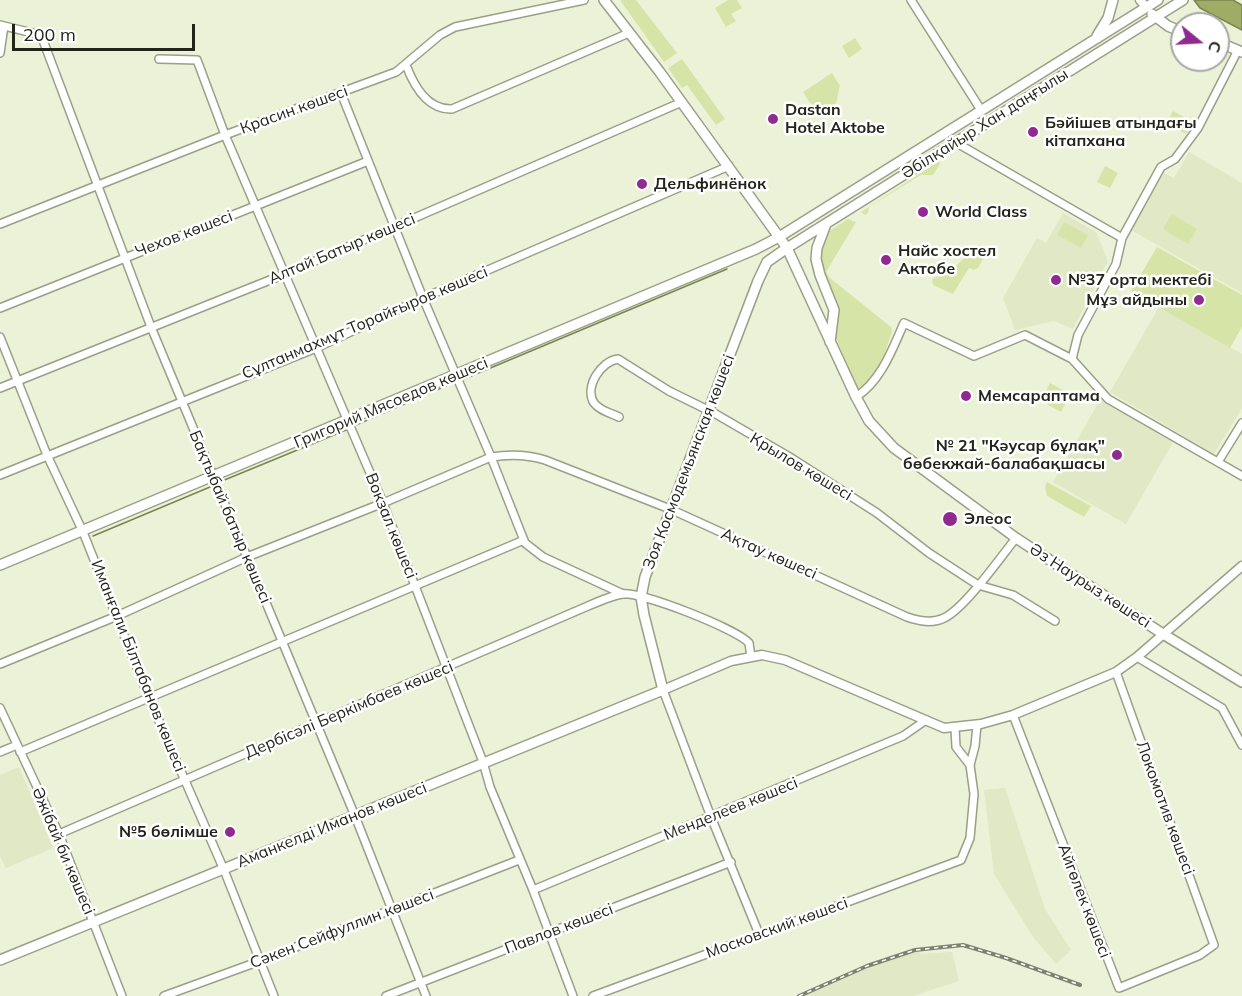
<!DOCTYPE html>
<html>
<head>
<meta charset="utf-8">
<style>
	body { margin:0 }
	#map { position:relative; width:1242px; height:996px; overflow:hidden; background:#ecf2d7; font-family:Mulish,sans-serif }
	canvas { display:block }
	.north { position:absolute; left:1170px; top:12px; width:60px; height:60px; box-sizing:border-box; background:#fff; border:2px solid #a7a8a4; border-radius:50%; rotate:108deg; font-size:16px; font-weight:700; line-height:24px; text-align:center; color:#23251b }
	.north::after { content:''; display:block; margin:auto; width:21px; height:27px; background:#902a90; clip-path:polygon(50% 0,100% 100%,50% 72%,0 100%) }
	.scale { position:absolute; left:12px; top:24px; width:183px; height:27px; box-sizing:border-box; border:3px solid #23251b; border-top:0; padding-left:8px; font-size:18px; line-height:21px; white-space:nowrap; color:#23251b; -webkit-text-stroke:4px #fff; paint-order:stroke }
</style>
</head>
<body>
<div id="map">
<canvas width="1242" height="996"></canvas>
<div class="north">С</div>
<div class="scale">200 m</div>
</div>
<script>
const context = document.querySelector('canvas').getContext('2d');
context.lineJoin = 'round';
function fill(path, color) {
  context.fillStyle = color;
  context.fill(path, 'evenodd');
}
function stroke(path, color, width, dash) {
  context.strokeStyle = color;
  context.lineWidth = width;
  context.lineCap = dash ? 'butt' : 'round';
  context.setLineDash(dash || []);
  context.stroke(path);
}
function drawText(font, color, halo, rows, align = 'center') {
  context.font = font + ' Mulish,sans-serif';
  context.lineWidth = 5;
  context.setLineDash([]);
  context.textBaseline = 'middle';
  context.strokeStyle = halo;
  context.fillStyle = color;
  for (const [text, x, y, turn = 0] of rows) {
    context.save();
    context.translate(x, y);
    context.rotate((+turn || 0) * Math.PI / 180);
    context.textAlign = isNaN(turn) ? turn : align;
    if (halo) context.strokeText(text, 0, 0);
    context.fillText(text, 0, 0);
    context.restore();
  }
}
fill(new Path2D(`
	M1189,152l53,31v110l-111,-63 33,-57 10,5z
	M1063,213l33,19 12,29 -35,68 -19,-8 -39,9 -12,-32 34,-60 9,5z
	M1159,307l83,47v54l-28,46 -104,-62z
	M1100,400l73,42 -47,82 -73,-42z
	M19,767l34,81 -47,20 -6,-12v-81z
	M1005,788l40,121 26,41 -15,14 -23,-27 -39,-63 -10,-84z
	M919,951l1,3 32,-2 7,29 -46,15h-109l32,-16 34,-13z`), '#e0e8c6');
fill(new Path2D(`
	M620,0h16l41,53 -13,9z
	M728,0h9l5,8 -11,6 5,7 -10,6 -11,-19z
	M855,38l7,11 -13,9 -7,-12z
	M682,59l43,60 -9,6 -29,-40 -5,3 -14,-20z
	M832,73l8,13c-2,5 -2,14 -5,19 -11,20 -26,-3 -32,-13z
	M1173,111l20,11 -7,12 -20,-11z
	M939,161l1,3 -7,11h-12l-52,32 -1,6 -3,2 -4,-3z
	M1105,166l13,7 -8,15 -13,-6z
	M1172,214l25,15 -9,15 -25,-15z
	M848,219l8,3 -30,50 4,6 61,49 1,5c-7,18 -12,49 -33,56l-2,-1 -21,-49 1,-25 -18,-53 4,-20 5,-8z
	M1064,222l24,13 -7,13 -24,-13z
	M979,245l9,5 -10,18 -4,2 -5,-2 -16,26 -20,-9 -1,-6 18,-8z
	M1157,247l85,48v32l-12,21 -99,-57z
	M1050,383l20,11 -9,18 -20,-11z
	M1047,482l44,24 -7,11 -37,-21 -2,-9z`), '#d7e4a8');
const water = new Path2D(`
	M1194,0h39l9,5v25l-42,-22z`);
fill(water, '#9eac65');
stroke(water, '#79844f', 1.5);
stroke(new Path2D(`
	M464,379l263,-110
	M356,425l92,-40
	M222,481l124,-51
	M93,536l117,-49`), '#79844f', 1.5);
const minor = new Path2D(`
	M911,0l70,110
	M0,25l41,10 110,292 204,489 71,180
	M0,53l4,-27
	M159,59l38,1 28,75 158,368 100,259 7,25 43,103 40,106
	M406,65c8,21 21,45 46,44l177,-76
	M341,93l82,205 68,159 34,86 18,14 80,37
	M955,142l167,96
	M0,224l225,-89 171,-63 44,-37 15,-8 129,-27
	M0,308l368,-147
	M0,337l47,118 36,77 66,166 75,172 50,126
	M1072,359l6,-24 38,-71 6,-26 39,-71 14,-8 23,-31 40,-78
	M0,388l285,-114 397,-172
	M856,397c25,-16 36,-47 48,-74l70,33 51,-21 47,24 36,40 134,77
	M619,417c-8,-4 -19,-6 -25,-14 -10,-16 7,-42 24,-44l51,32 45,22 74,43 89,57 52,40 49,32 35,10 42,26
	M1218,462l24,-39
	M0,475l316,-127 107,-50 306,-132
	M1137,657l85,51 20,37
	M0,664l117,-48 130,-59 136,-54 108,-46c19,-3 35,-3 54,3l125,49 237,108c12,4 25,7 37,1 21,-10 56,-60 72,-80
	M663,690l48,127 48,117
	M0,708l59,126 63,162
	M1013,715l106,273 81,-33 14,-10 -98,-273
	M0,752l17,-7
	M20,752l504,-212
	M970,765l5,-19 2,-21
	M59,834l515,-222c15,-6 32,-15 48,-18 18,-3 115,35 127,49l2,14
	M533,890l370,-154 23,-16
	M164,996l96,-35 259,-101
	M386,996l345,-134
	M593,996l368,-136 9,-22 4,-44 -4,-29 -14,-18 -1,-19`);
const tertiary = new Path2D(`
	M1140,0l6,7
	M663,690l68,-29 31,-6 23,5 159,68 37,-4 32,-9 103,-43 21,-15 105,-91`);
const secondary = new Path2D(`
	M604,0l55,71 128,177 69,149 13,24 25,27 122,90 147,96 79,48
	M1152,14l16,12 14,6
	M1097,36l11,-18 5,-18
	M1218,42l24,10
	M826,224l-9,24 -1,11 4,16 14,35 -4,32
	M0,565l756,-316 23,-12 379,-237
	M0,960l663,-270 -19,-75 -3,-18 4,-20 113,-296 9,-19 20,-14 396,-248`);
stroke(minor, '#9a9f87', 10);
stroke(tertiary, '#9a9f87', 11);
stroke(secondary, '#9a9f87', 12);
stroke(minor, '#fff', 7);
stroke(tertiary, '#fff', 8);
stroke(secondary, '#fff', 9);
const rail = new Path2D(`
	M799,996l68,-30 48,-16 48,-5 43,13 74,27`);
stroke(rail, '#7d816f', 4);
stroke(rail, '#fff', 1.5, [4.5]);
for (const [x, y, r, color] of [
	[773,119,6,"#902a90"],
	[1033,132,6,"#902a90"],
	[642,184,6,"#902a90"],
	[923,212,6,"#902a90"],
	[886,260,6,"#902a90"],
	[1056,280,6,"#902a90"],
	[1199,300,6,"#902a90"],
	[966,396,6,"#902a90"],
	[1117,455,6,"#902a90"],
	[950,519,8,"#902a90"],
	[230,832,6,"#902a90"]
]) {
  const dot = new Path2D();
  dot.arc(x, y, r, 0, 2 * Math.PI);
  context.fillStyle = color;
  context.fill(dot);
  stroke(dot, '#fff', 2);
}
drawText('16px', '#23251b', '#fff', [
	["Красин көшесі",294,110,-20],
	["Әбілқайыр Хан даңғылы",985,124,-32],
	["Чехов көшесі",184,234,-21],
	["Алтай Батыр көшесі",342,249,-23],
	["Сұлтанмахмұт Торайғыров көшесі",365,323,-23],
	["Григорий Мясоедов көшесі",391,403,-23],
	["Зоя Космодемьянская көшесі",689,462,-69],
	["Крылов көшесі",801,467,31],
	["Бақтыбай батыр көшесі",230,517,67],
	["Вокзал көшесі",391,526,68],
	["Ақтау көшесі",769,554,24],
	["Әз Наурыз көшесі",1090,586,33],
	["Иманғали Білтабанов көшесі",138,666,68],
	["Дербісәлі Беркімбаев көшесі",349,710,-23],
	["Локомотив көшесі",1165,808,70],
	["Менделеев көшесі",731,809,-22],
	["Аманкелді Иманов көшесі",332,825,-22],
	["Әжібай би көшесі",63,851,67],
	["Айгөлек көшесі",1084,901,69],
	["Московский көшесі",777,928,-20],
	["Сәкен Сейфуллин көшесі",342,929,-21],
	["Павлов көшесі",559,929,-21]
]);
drawText('bold 16px', '#23251b', '#fff', [
	["Dastan",785,110],
	["Hotel Aktobe",785,128],
	["Бәйішев атындағы",1045,123],
	["кітапхана",1045,141],
	["Дельфинёнок",654,184],
	["World Class",935,212],
	["Найс хостел",898,251],
	["Актобе",898,269],
	["№37 орта мектебі",1068,280],
	["Мұз айдыны",1187,300,"right"],
	["Мемсараптама",978,396],
	["№ 21 \"Кәусар бұлақ\"",1105,446,"right"],
	["бөбекжай-балабақшасы",1105,464,"right"],
	["Элеос",964,519],
	["№5 бөлімше",218,832,"right"]
], 'left');
</script>
</body>
</html>
